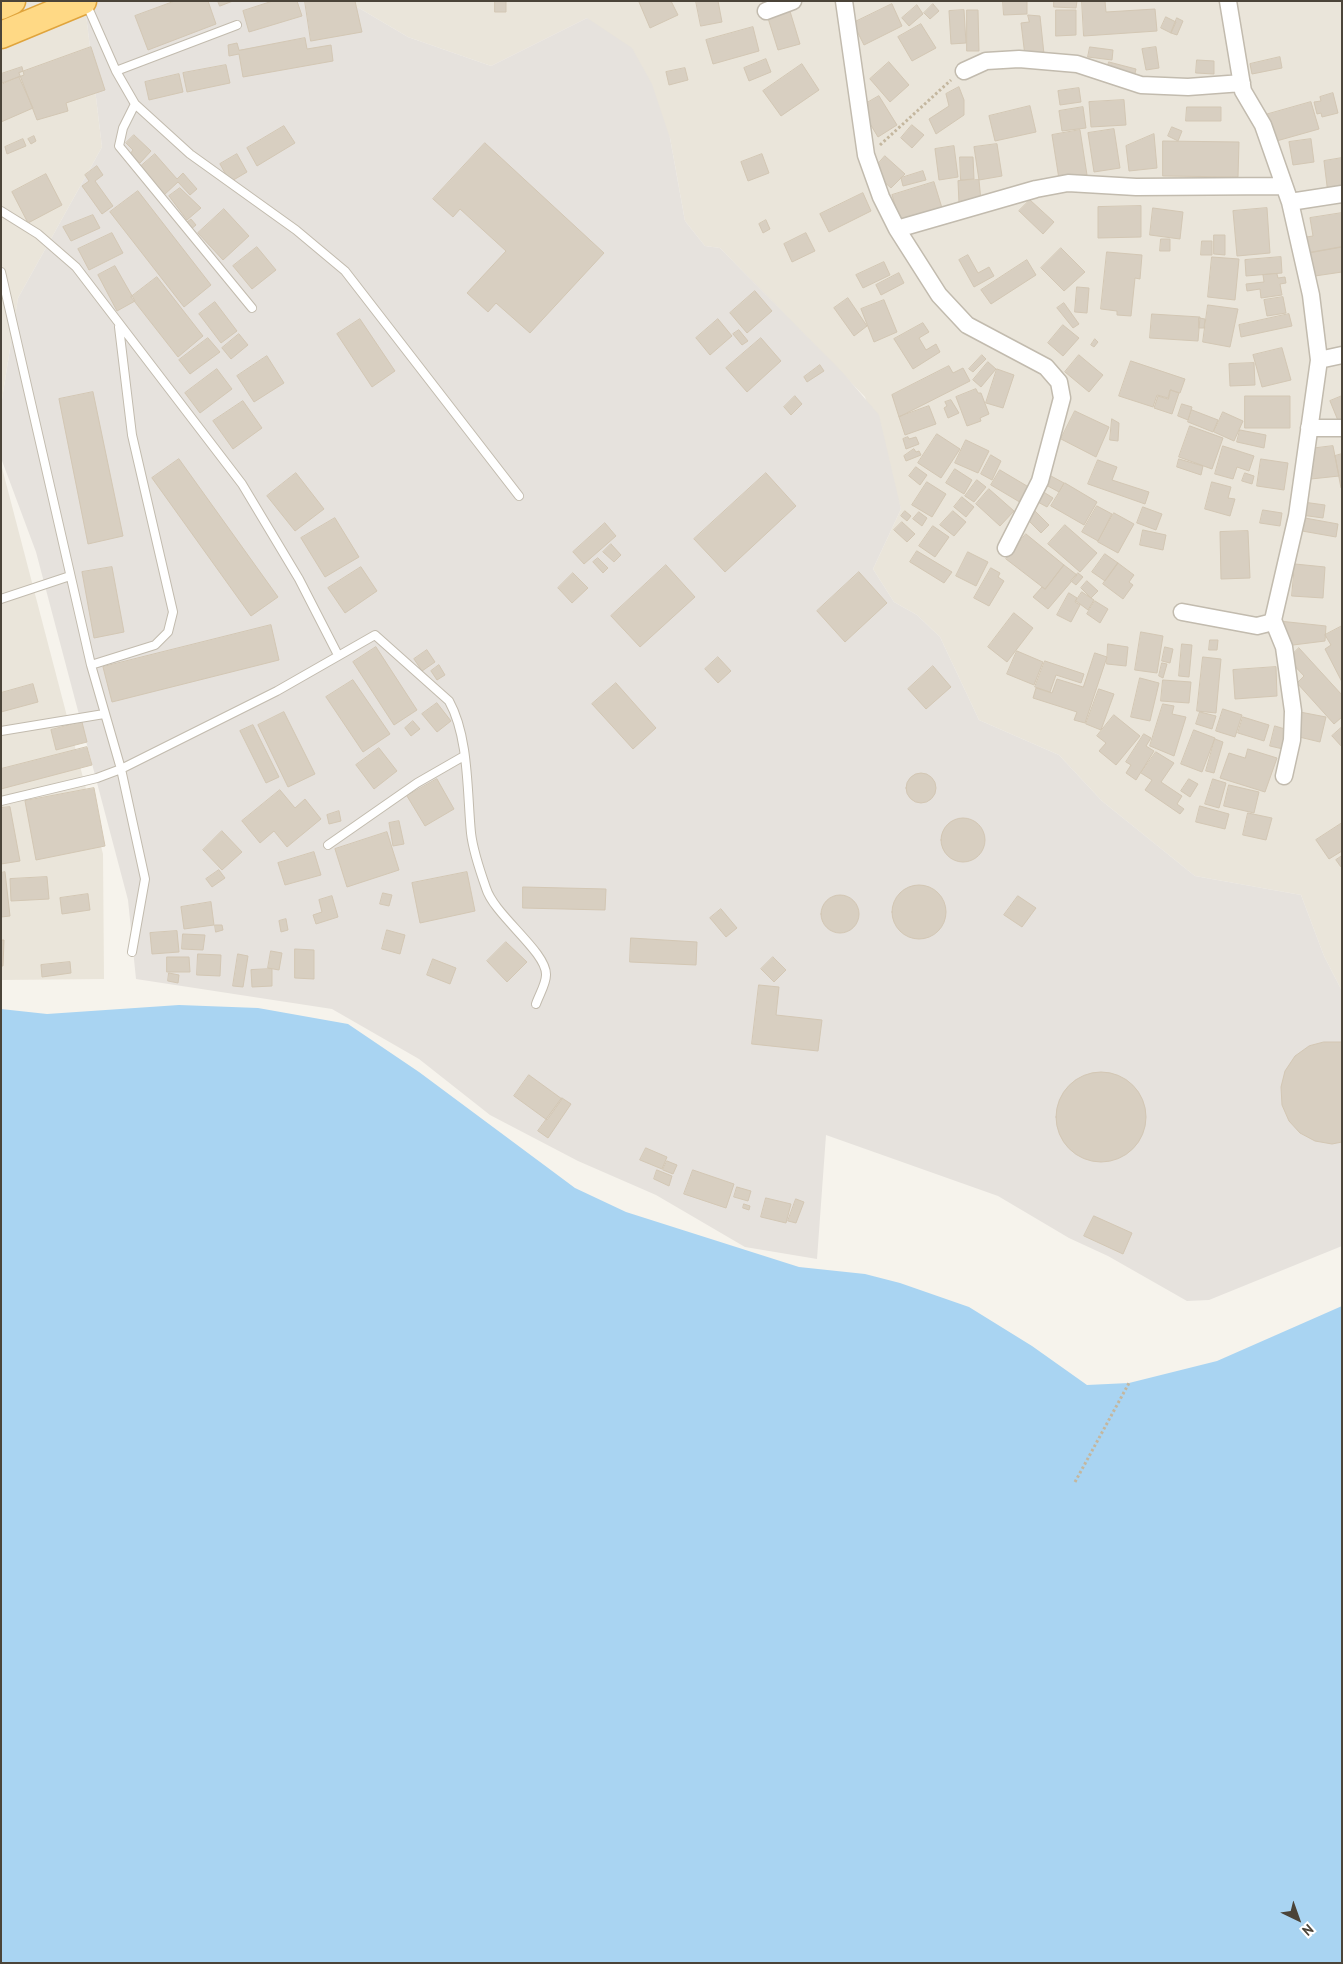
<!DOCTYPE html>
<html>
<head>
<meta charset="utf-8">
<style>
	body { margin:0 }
	#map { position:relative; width:1343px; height:1964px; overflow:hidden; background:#f6f3ec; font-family:"PT Sans",sans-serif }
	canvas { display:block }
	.frame { position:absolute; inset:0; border:2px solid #4b4439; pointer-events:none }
	.north { position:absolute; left:1273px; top:1894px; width:50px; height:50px; -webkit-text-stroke:4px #fff; paint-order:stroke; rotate:138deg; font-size:14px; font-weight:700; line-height:20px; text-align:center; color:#4b4439 }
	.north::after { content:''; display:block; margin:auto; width:18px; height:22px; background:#4b4439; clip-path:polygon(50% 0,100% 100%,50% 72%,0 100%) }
</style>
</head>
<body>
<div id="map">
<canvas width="1343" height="1964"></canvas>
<div class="frame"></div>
<div class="north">N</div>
</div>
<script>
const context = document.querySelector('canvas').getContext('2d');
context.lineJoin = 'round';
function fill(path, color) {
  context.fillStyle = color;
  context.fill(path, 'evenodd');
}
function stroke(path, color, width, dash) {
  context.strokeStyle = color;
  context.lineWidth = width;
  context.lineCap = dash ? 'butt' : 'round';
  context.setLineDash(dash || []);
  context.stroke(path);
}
fill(new Path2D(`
	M1,1h95l-11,5 17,141 -84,151 -17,108z
	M347,1h995v990l-18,-35 -23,-61 -106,-19 -93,-75 -43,-46 -80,-35 -39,-83 -23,-22 -23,-13 -21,-33 28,-60 -36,-112 -145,-149 -15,-2 -20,-25 -15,-83 -83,-120 -96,48 -83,-29z
	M1,464l102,390 1,125 -103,1z`), '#eae5da');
fill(new Path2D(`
	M96,1h251l61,36 83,29 96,-48 45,30 20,36 18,54 15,83 20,25 15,2 124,126 35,41 22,94 -28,60 21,33 23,13 23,22 39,83 80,35 43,46 93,75 106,19 23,61 18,35v255l-133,54 -22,1 -79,-45 -39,-18 -71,-42 -172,-61 -9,124 -72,-12 -89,-52 -78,-34 -88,-46 -71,-56 -87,-50 -196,-30 -8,-79 -92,-348 -35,-94v-52l17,-108 84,-151 -17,-141z`), '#e6e2dd');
fill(new Path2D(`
	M179,1005l79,3 90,16 71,48 156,116 51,24 173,55 66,7 35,9 69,24 63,39 55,39 42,-2 88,-22 125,-55v657h-1341v-954l46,5z`), '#a9d4f2');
const building = new Path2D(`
	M175,1h33l8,23 -68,26 -13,-34z
	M218,1h15l-13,5z
	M273,1h24l5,15 -53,16 -6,-21z
	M305,1h50l7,31 -51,9z
	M495,1h11v11h-11z
	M641,1h30l7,14 -28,13 -11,-26z
	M696,1h22l4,21 -21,4z
	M1003,1h24v13l-23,1z
	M1054,1h23l-1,7 -22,-1z
	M1082,1h23l1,11 49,-3 2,22 -73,5z
	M892,4l10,22 -38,19 -11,-22z
	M933,4l6,7 -9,8 -6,-6z
	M917,5l6,9 -14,12 -7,-8z
	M789,8l11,36 -22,6 -11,-35z
	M964,10l2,33 -15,1 -2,-33z
	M967,10h11l1,41h-12z
	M1056,10h20v25l-20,1z
	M1028,15l12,1 4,38 -19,2 -4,-33 8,-1z
	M1166,17l10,5 -5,11 -10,-5z
	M1177,18l6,3 -6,14 -6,-2z
	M921,24l15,24 -24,13 -14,-24z
	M753,27l6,24 -46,13 -7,-24z
	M305,38l2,11 24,-4 2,16 -90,16 -4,-23 -10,2 -1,-11 9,-2 2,7z
	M91,47l14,43 -39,13 2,8 -31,9 -18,-47z
	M1090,47l23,3 -1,10 -24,-3z
	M1156,47l3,21 -13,2 -4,-21z
	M1280,57l2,11 -30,6 -2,-10z
	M766,59l5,13 -22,9 -5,-13z
	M1197,60l17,1v13l-18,-1z
	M889,62l20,23 -19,17 -20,-23z
	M1109,62l27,7 -2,9 -28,-6z
	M802,64l17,26 -38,26 -18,-25z
	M226,65l4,18 -43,9 -4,-19z
	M22,67l2,8 -22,8 -1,-9z
	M685,68l3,12 -19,5 -3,-13z
	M179,74l4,18 -34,8 -4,-18z
	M19,77l14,31 -32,14v-37z
	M959,87l5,13v15l-28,19 -7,-15 20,-13 -3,-12z
	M1079,88l2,14 -21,3 -2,-14z
	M1333,93l5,20 -16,4 -1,-4 -4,1 -3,-12 7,-1 -1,-4z
	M879,96l18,29 -19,12 -18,-30z
	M1124,100l2,25 -35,2 -2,-25z
	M1311,102l8,27 -46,13 -8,-27z
	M1030,106l6,26 -41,9 -6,-25z
	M1083,107l3,21 -24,3 -3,-20z
	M1187,107h34v14h-35z
	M912,125l12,10 -12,13 -11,-10z
	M284,126l11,17 -38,23 -10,-18z
	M1172,127l10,4 -4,10 -10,-5z
	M1114,129l6,39 -26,4 -6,-39z
	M1080,130l7,45 -28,4 -7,-44z
	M1154,134l3,34 -28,3 -3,-25z
	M134,135l17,16 -11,12 -10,-9 3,-4 -7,-7z
	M34,136l2,5 -5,3 -3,-5z
	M23,139l3,7 -19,8 -2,-7z
	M1311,139l3,23 -21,3 -4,-23z
	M1163,141l76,1 -1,35 -75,-1z
	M485,143l119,110 -74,80 -34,-30 -8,9 -21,-19 39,-42 -46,-42 -7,8 -20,-18z
	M997,144l5,32 -23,4 -5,-33z
	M954,146l4,31 -19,3 -4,-31z
	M155,154l22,25 6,-6 14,16 -7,6 -12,-13 -14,13 -24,-28z
	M237,154l10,18 -17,10 -10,-18z
	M762,154l7,19 -21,8 -7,-19z
	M885,156l20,18 -14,14 -19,-17z
	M960,157h13l1,22 -13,1z
	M1342,158v35l-14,1 -4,-33z
	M97,166l6,9 -8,6 18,25 -11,8 -20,-28 7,-5 -4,-6z
	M923,171l3,9 -23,6 -2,-8z
	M46,174l16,31 -34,18 -16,-31z
	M979,180l2,21 -22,2 -1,-22z
	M934,182l8,26 -42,13 -8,-26z
	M180,188l21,20 -14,12 -18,-24z
	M138,191l73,94 -27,22 -74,-95z
	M863,193l8,18 -42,21 -9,-18z
	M1030,200l24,22 -11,12 -24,-23z
	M1141,206v31l-43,1v-31z
	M1153,208l30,4 -3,27 -30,-4z
	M1267,208l3,45 -33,3 -4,-45z
	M224,209l25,27 -26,24 -25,-27z
	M179,213l8,9 4,-3 5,6 -6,5 -13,-16z
	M1342,213v34l-39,7 -3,-16 13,-2 -3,-18z
	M93,215l7,13 -29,13 -8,-14z
	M766,220l4,9 -7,4 -4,-9z
	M112,233l11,20 -34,17 -11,-21z
	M806,233l9,18 -23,11 -8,-18z
	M1214,235h11v20l-11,-1z
	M1161,239h9v12h-10z
	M1202,241h10v14h-11z
	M257,247l19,23 -24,19 -19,-23z
	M1342,247v25l-34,5 -5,-23z
	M1061,248l24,24 -21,19 -23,-23z
	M1107,252l35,3 -2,24 -5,-1 -4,38 -14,-1v-4l-16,-2z
	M968,255l10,18 11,-6 5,9 -20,11 -15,-27z
	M1212,257l27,2 -4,41 -27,-3z
	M1281,257l1,16 -36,3 -1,-16z
	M1027,260l9,15 -45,29 -10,-14z
	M884,262l6,13 -27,13 -7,-13z
	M115,266l20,35 -18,10 -19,-36z
	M899,273l5,10 -23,12 -5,-10z
	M1277,274l1,4 7,-1 1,6 -6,1 2,11 -21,3 -1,-9 -13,2 -1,-7 18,-2 -1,-7z
	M157,277l46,59 -25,21 -47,-60z
	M1077,287l12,1 -2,25 -12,-1z
	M755,291l17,20 -25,22 -17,-20z
	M1283,297l3,16 -19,3 -3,-16z
	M848,298l19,28 -13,10 -20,-28z
	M884,300l13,32 -23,10 -13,-33z
	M215,302l22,29 -16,12 -22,-29z
	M1064,303l15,21 -6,4 -16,-20z
	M1208,305l30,4 -8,38 -27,-5z
	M1152,314l48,3 -2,24 -48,-3z
	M1289,314l3,12 -51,11 -2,-12z
	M1199,318l6,1 -1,9h-5z
	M360,319l35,52 -23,16 -35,-53z
	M718,319l14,17 -22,19 -14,-17z
	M923,323l6,9 -10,6 7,12 10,-6 4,8 -27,17 -19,-30z
	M1063,325l16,13 -16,18 -15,-13z
	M739,330l9,11 -6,4 -9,-11z
	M239,334l9,11 -17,14 -9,-11z
	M208,338l12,14 -30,22 -11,-14z
	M761,338l20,23 -34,31 -21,-24z
	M1095,339l3,3 -4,5 -3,-2z
	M1282,348l9,32 -29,7 -9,-32z
	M982,355l4,4 -13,13 -4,-3z
	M1079,355l24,20 -14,17 -24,-20z
	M267,356l17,27 -30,19 -17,-26z
	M1131,361l54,18 -5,14 -10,-3 -2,8 -11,-3 -4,12 -34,-11z
	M988,362l8,7 -15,18 -8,-7z
	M1254,363l1,22 -25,1 -1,-22z
	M820,365l4,6 -17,11 -3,-5z
	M949,366l4,7 10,-5 7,13 -71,36 -7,-22z
	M217,369l15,20 -32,24 -15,-20z
	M997,369l17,6 -11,33 -17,-5z
	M976,389l2,4h3l8,21 -9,4 1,3 -14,5 -11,-29z
	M1171,390l8,3 -7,21 -18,-6 4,-12 10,3z
	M93,392l30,144 -35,8 -29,-145z
	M795,396l7,8 -11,11 -7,-8z
	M1245,396h45v32h-45z
	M1342,396v26l-3,1 -9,-22z
	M951,400l8,13 -11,5 -4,-10 3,-2 -2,-4z
	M243,401l19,27 -29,21 -20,-28z
	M1182,404l10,3 -4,13 -10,-4z
	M929,406l7,18 -31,11 -6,-18z
	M1192,410l26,10 -5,12 -25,-10z
	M1075,411l34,16 -13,30 -35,-18z
	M1223,412l20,9 -9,20 -20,-9z
	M1112,419l7,4 -1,18 -8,-1z
	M1190,426l33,12 -11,31 -33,-12z
	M1240,430l26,5 -2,13 -27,-6z
	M937,434l23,15 -19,29 -23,-15z
	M908,437l1,2 7,-2 3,7 -13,5 -3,-10z
	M966,440l23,11 -11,22 -23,-10z
	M1223,446l31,10 -5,15 -12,-4 -4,12 -18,-5z
	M1333,446l6,30 -28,3 -2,-30z
	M914,449l2,3 3,-1 2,4 -15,6 -2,-5z
	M1342,454v34h-1l-6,-32z
	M991,455l10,6 -9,19 -11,-6z
	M179,459l99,138 -27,19 -99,-138z
	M1179,459l24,7 -2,9 -24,-8z
	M1261,459l27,4 -4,27 -27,-4z
	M1098,460l19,7 -5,13 37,12 -4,12 -57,-20z
	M916,467l11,8 -7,10 -11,-9z
	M955,469l17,11 -8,14 -18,-11z
	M1000,470l32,19 -9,15 -32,-19z
	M296,473l28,36 -29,22 -28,-35z
	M766,473l30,33 -71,66 -31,-33z
	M1245,473l9,3 -2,8 -10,-3z
	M1051,476l13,7 -5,9 -13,-7z
	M977,480l9,7 -12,15 -9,-6z
	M927,482l19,12 -14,23 -20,-12z
	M1212,482l19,5 -3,11 7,1 -5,17 -25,-7z
	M1065,483l32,19 -13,23 -33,-19z
	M989,489l25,22 -14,15 -24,-22z
	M1042,491l11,7 -6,9 -11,-6z
	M962,497l12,10 -8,10 -12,-10z
	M1303,502l22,3 -2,13 -22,-3z
	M1097,506l15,8 -14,27 -16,-9z
	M1143,507l19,7 -6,16 -19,-7z
	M1263,510l19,3 -2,13 -20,-3z
	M905,511l6,5 -4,5 -6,-5z
	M953,511l13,11 -12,14 -14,-11z
	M1035,511l14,14 -8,8 -14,-14z
	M919,512l8,6 -5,8 -9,-7z
	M1114,513l20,11 -16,29 -20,-11z
	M335,518l24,39 -34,20 -24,-39z
	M1305,518l33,6 -2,13 -34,-6z
	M902,522l13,12 -8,8 -13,-12z
	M605,523l11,13 -32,28 -11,-12z
	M1065,525l32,28 -17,19 -32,-28z
	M933,526l16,11 -14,20 -16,-11z
	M1143,530l23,5 -3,15 -23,-5z
	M1248,531l2,47 -29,1 -1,-47z
	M1026,534l38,31 -19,24 -39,-30z
	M611,544l10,11 -7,7 -11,-10z
	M917,551l35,21 -8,11 -34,-21z
	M968,552l20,10 -12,24 -20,-10z
	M1105,554l13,9 -13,18 -13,-9z
	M598,558l10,10 -5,5 -10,-11z
	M1118,563l16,12 -5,7 4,3 -10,14 -20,-15z
	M1295,564l30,3 -2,31 -31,-2z
	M666,565l29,32 -55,50 -29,-31z
	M1064,565l13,10 -29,34 -15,-12 9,-10 3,2z
	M112,567l12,65 -30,6 -12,-66z
	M361,567l16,24 -32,22 -17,-25z
	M991,568l9,5 -2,4 6,4 -15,25 -15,-8z
	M859,572l28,31 -42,39 -28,-31z
	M573,573l15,15 -16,15 -14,-15z
	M1078,573l5,4 -7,8 -5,-4z
	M1087,581l11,10 -7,7 -10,-10z
	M1082,592l12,8 -6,10 -12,-9z
	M1069,593l8,5 -2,4 5,3 -9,17 -14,-7z
	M1095,601l13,8 -8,14 -13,-9z
	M1014,613l19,15 -26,34 -19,-15z
	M1279,621l47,5 -1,15 -32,4z
	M271,625l8,35 -167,42 -9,-35z
	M1342,626v56l-17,-33 6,-4 -6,-10z
	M1141,632l22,4 -6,37 -22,-3z
	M1210,640h8l-1,10h-8z
	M1108,644l20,3 -2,19 -19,-2z
	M1182,644l10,1 -3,32 -10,-1z
	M376,647l41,63 -23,15 -41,-63z
	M1165,647l8,2 -3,14 -8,-2z
	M1299,648l43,47v22l-8,7 -37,-41 7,-7 -16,-17z
	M427,650l8,12 -13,9 -8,-12z
	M1017,651l26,11 -9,23 -27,-11z
	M1095,653l12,4 -22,66 -11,-3 3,-8 -44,-14 3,-10 16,5 5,-14 26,8z
	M718,657l13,14 -13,12 -13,-14z
	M1203,657l18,2 -5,54 -19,-2z
	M1045,661l39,13 -3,9 -25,-8 -6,17 -15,-5z
	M1162,663l5,1 -4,14 -4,-2z
	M439,665l6,10 -8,5 -6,-9z
	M933,666l18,21 -25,22 -18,-20z
	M1276,667l1,29 -42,3 -2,-29z
	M1140,678l19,5 -9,38 -19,-4z
	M353,680l37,54 -27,18 -37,-55z
	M1163,680l28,2 -2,21 -28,-2z
	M616,683l40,45 -23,21 -41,-45z
	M33,684l5,18 -37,10v-19z
	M1099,689l15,5 -13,36 -15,-6z
	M437,703l14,18 -14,11 -15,-18z
	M1163,704l11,2 -2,8 14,3 -12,39 -24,-10z
	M1223,709l19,6 -7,22 -19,-6z
	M284,712l31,62 -27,13 -30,-62z
	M1200,712l16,4 -4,13 -16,-5z
	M1300,712l26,5 -6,25 -25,-6z
	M1114,715l26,21 -24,29 -17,-14 7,-8 -9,-7z
	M1243,717l26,8 -5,16 -26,-8z
	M413,721l7,8 -9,7 -6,-8z
	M82,722l5,20 -31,8 -5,-20z
	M253,725l26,52 -13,6 -26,-52z
	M1275,726l13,4 -5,19 -13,-3z
	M1342,727v20l-10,-11z
	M1194,730l21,8 -13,34 -21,-8z
	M1144,734l7,4 -5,8 8,5 -18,29 -10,-7 5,-8 -5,-3z
	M1215,739l8,3 -9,31 -8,-2z
	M87,747l5,18 -91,24v-20z
	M379,748l18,23 -23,18 -18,-24z
	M1248,749l29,9 -12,34 -45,-14 9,-25 16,5z
	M1156,752l18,11 -13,19 21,14 -5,8 7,5 -4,5 -35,-24 7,-10 -11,-7z
	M906 788a15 15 0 1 1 30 0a15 15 0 1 1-30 0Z
	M437,779l17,30 -29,17 -18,-30z
	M1189,779l9,5 -8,13 -9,-6z
	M1213,779l13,4 -7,25 -14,-4z
	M1229,785l30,7 -5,21 -30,-7z
	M94,788l11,58 -69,14 -11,-59z
	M280,790l15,18 10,-9 16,20 -34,28 -13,-16 -14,12 -18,-22z
	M1200,806l29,8 -4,15 -29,-7z
	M10,807l10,54 -19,3v-56z
	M339,811l2,10 -12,3 -2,-9z
	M1248,813l24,5 -6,22 -23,-5z
	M941 840a22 22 0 1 1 44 0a22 22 0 1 1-44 0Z
	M399,821l5,23 -11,2 -4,-23z
	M1342,823v28l-13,8 -13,-19z
	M222,831l20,21 -20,18 -19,-20z
	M387,832l12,38 -52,17 -12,-38z
	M314,852l7,23 -36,10 -7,-22z
	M1342,856v11h-1l-5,-7z
	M219,870l6,8 -13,9 -6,-8z
	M5,872l5,44 -9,1v-44z
	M467,872l8,39 -55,12 -8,-40z
	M47,877l2,22 -38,2 -1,-22z
	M892 912a27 27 0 1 1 54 0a27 27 0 1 1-54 0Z
	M523,887l83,2 -1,21 -82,-2z
	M383,893l9,2 -3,11 -9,-2z
	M88,894l2,16 -28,4 -2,-16z
	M821 914a19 19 0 1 1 38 0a19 19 0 1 1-38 0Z
	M332,896l6,21 -22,7 -3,-9 9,-3 -3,-12z
	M1018,896l18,12 -14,19 -18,-12z
	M211,902l3,23 -30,4 -3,-22z
	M721,909l16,19 -11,9 -16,-19z
	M286,919l2,11 -7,2 -2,-11z
	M215,925h7l1,5 -7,2z
	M387,930l18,5 -5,19 -18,-5z
	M177,931l2,21 -27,2 -2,-21z
	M183,934l22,1 -2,15 -21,-1z
	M631,938l66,4 -1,23 -66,-3z
	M1,940h3l-1,26h-2z
	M506,942l21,20 -20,20 -20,-21z
	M295,949l19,1v29l-19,-1z
	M271,951l11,2 -3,17 -11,-2z
	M198,954l23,1 -1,21 -23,-1z
	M238,954l10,2 -5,31 -10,-1z
	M167,957h22l1,15h-23z
	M773,957l13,13 -12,12 -13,-13z
	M433,959l23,9 -6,16 -23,-9z
	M70,962l1,11 -29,4 -1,-12z
	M272,969v17l-20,1 -1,-17z
	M169,973l10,2 -1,8 -10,-2z
	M759,985l20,2 -3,28 46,5 -4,31 -66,-7z
	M1324,1042h18v100l-10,2 -17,-3 -15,-8 -11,-12 -7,-16 -1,-18 4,-16 10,-15 14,-10z
	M1056 1117a45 45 0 1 1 90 0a45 45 0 1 1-90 0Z
	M529,1075l33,24 -15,21 -33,-24z
	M562,1098l9,6 -23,34 -10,-7z
	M646,1148l21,9 -5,12 -22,-9z
	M667,1161l10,4 -4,9 -10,-4z
	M657,1170l15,6 -3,10 -15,-7z
	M693,1170l41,14 -8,24 -42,-14z
	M737,1187l14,4 -3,10 -14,-4z
	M766,1198l25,6 -5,19 -25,-6z
	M796,1199l8,3 -8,21 -8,-2z
	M744,1204l6,2 -1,4 -6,-2z
	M1094,1216l38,17 -9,21 -39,-18z`);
fill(building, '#d8cfc1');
stroke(building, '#d3c7b4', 1);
const service = new Path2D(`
	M86,3l30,68 19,33 55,50 106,76 49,41 174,225
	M116,71l121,-46
	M135,104l-12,24 -4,18 133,162
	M1,211l37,23 38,33 166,217 57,95 39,76
	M1,272l90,393 30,104 24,110 -13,73
	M1,599l69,-23
	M91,665l64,-20 13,-13 5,-20 -41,-177 -13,-108
	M1,731l103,-17
	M1,801l96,-23 24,-9 156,-78 98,-56 74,66c20,36 18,91 22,132 2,18 9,38 15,55 8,27 61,64 60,87 0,9 -7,20 -10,29
	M328,845l89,-62 47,-27`);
const minor = new Path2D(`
	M844,1l22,154 15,42 16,32 139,-40 32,-6 68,4 147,-1
	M1228,1l15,90 20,34 27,77 21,93 8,65 -22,156 -24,104 11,27 9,64 -1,29 -8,36
	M766,11l27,-10
	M964,71l22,-10 33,-2 58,5 64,21 47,2 54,-4
	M1290,202l52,-8
	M897,229l42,66 28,30 79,42 13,15 3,16 -22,83 -34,67
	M1319,360l23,-5
	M1309,428h33
	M1182,612l75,14 12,-3 4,-3`);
const trunk = new Path2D(`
	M1,6l11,-5
	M1,35l82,-34`);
stroke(service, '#c2bbae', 10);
stroke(minor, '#c2bbae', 19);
stroke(trunk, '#e0a43c', 29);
stroke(new Path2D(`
	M880,145l71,-65
	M1075,1482l54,-99`), '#c4b79f', 3, [2.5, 2.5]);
stroke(service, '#fff', 8);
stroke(minor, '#fff', 16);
stroke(trunk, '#ffd985', 26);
</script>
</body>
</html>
